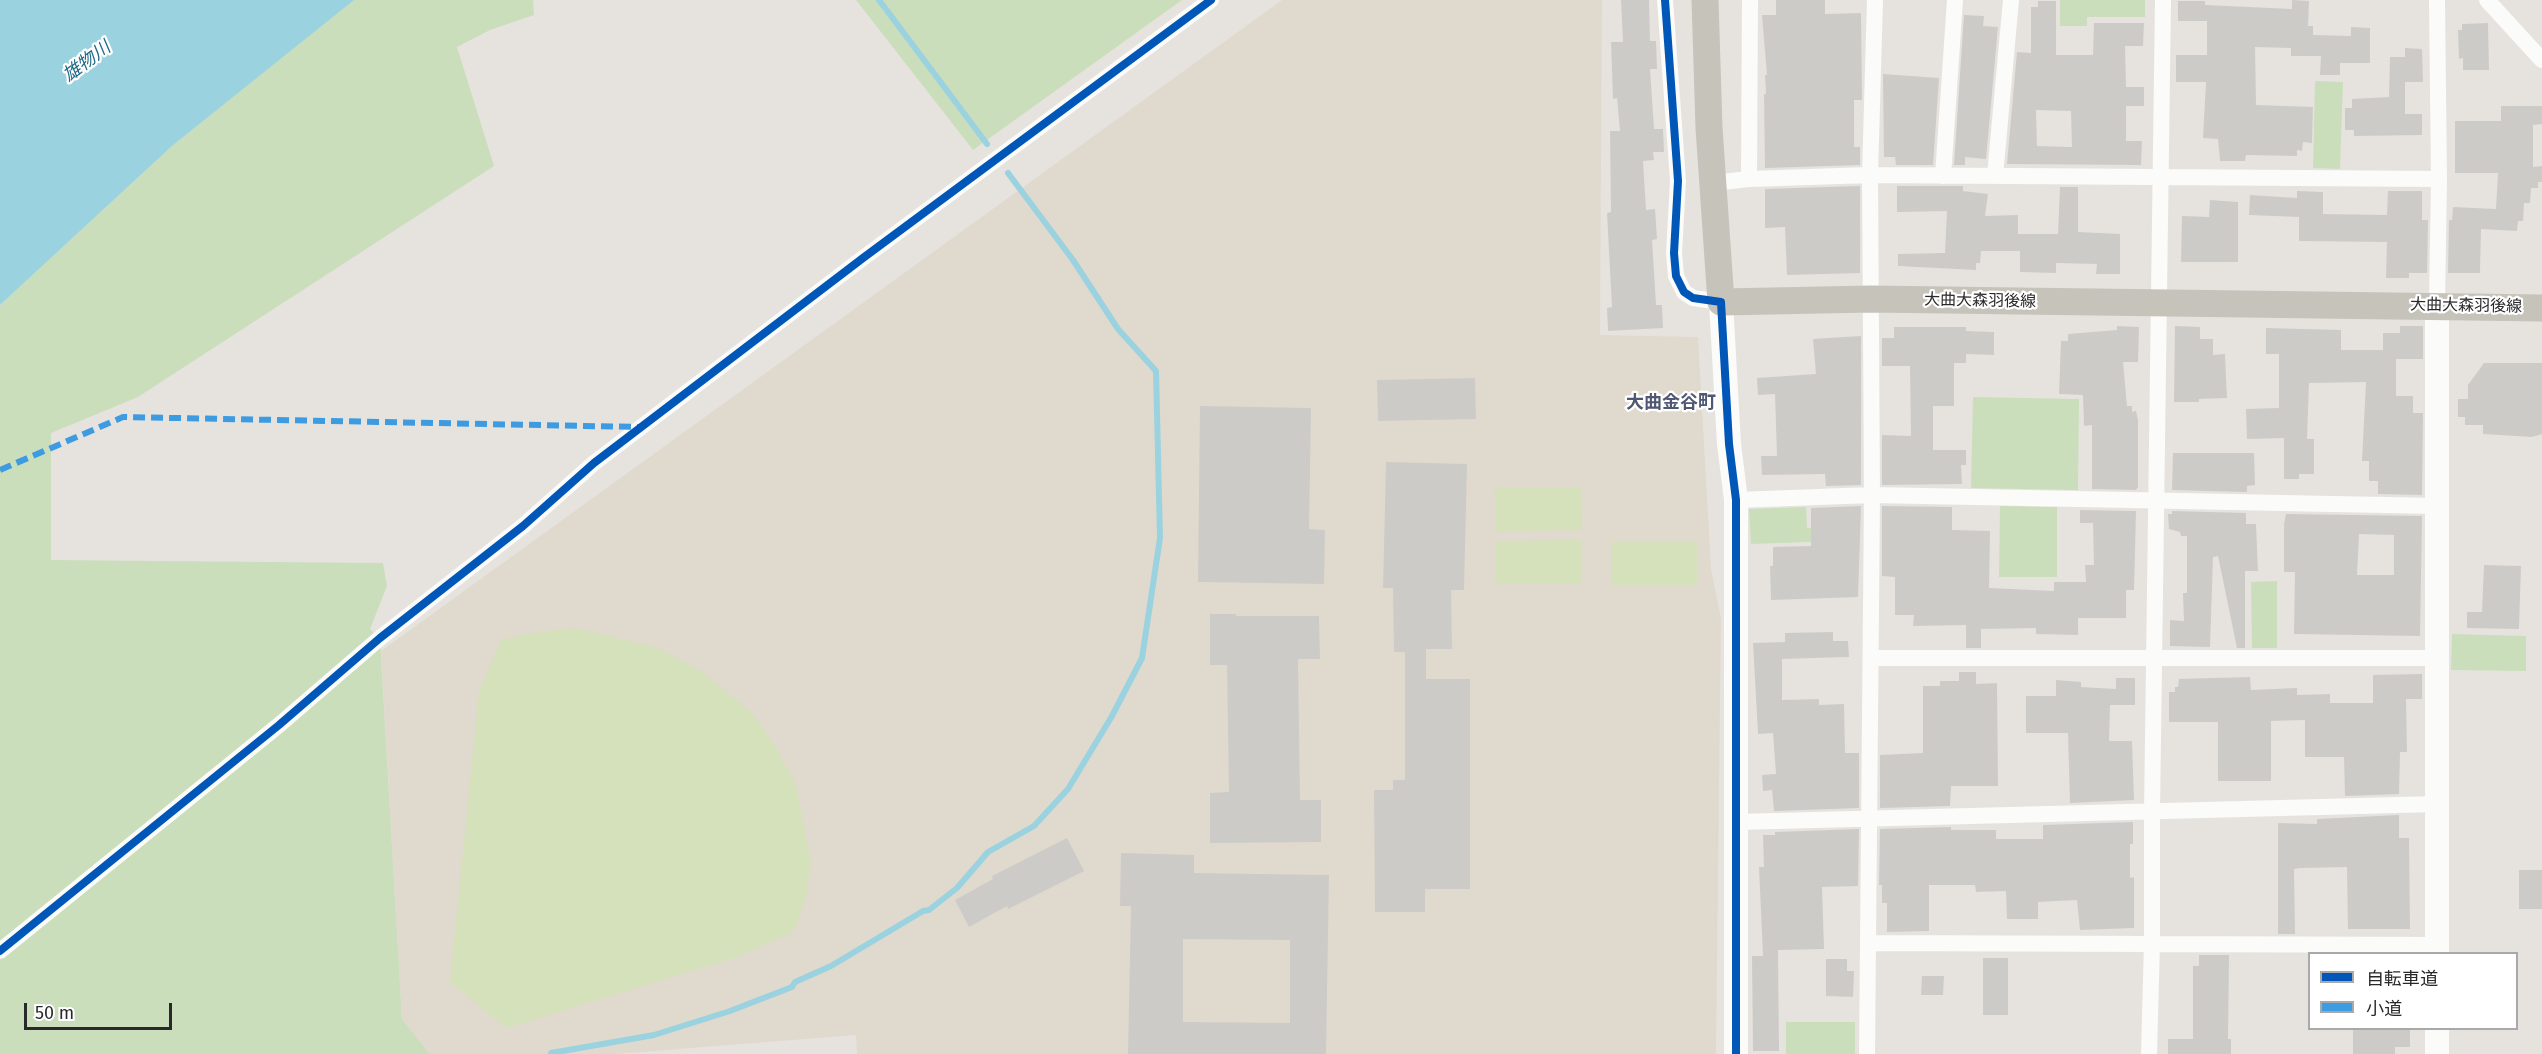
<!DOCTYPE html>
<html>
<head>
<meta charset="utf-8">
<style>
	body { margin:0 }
	#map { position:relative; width:2542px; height:1054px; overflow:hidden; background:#e6e3df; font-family:"Fira Sans","Noto Sans JP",sans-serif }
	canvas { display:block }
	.legend { position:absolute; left:2308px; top:952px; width:210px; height:78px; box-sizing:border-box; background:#fff; border:2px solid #a9a9a9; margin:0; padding:8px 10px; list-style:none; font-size:18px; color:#292929 }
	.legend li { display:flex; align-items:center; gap:12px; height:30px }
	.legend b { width:30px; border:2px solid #a9a9a9 }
	.scale { position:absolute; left:24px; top:1003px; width:148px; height:27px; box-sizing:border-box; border:3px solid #292929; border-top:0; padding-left:8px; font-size:18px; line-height:21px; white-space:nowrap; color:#292929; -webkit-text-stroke:4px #fff; paint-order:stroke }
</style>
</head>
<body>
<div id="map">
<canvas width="2542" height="1054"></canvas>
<ul class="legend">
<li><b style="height:8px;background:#0057b8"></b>自転車道</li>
<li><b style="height:8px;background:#3d9ce1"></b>小道</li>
</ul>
<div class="scale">50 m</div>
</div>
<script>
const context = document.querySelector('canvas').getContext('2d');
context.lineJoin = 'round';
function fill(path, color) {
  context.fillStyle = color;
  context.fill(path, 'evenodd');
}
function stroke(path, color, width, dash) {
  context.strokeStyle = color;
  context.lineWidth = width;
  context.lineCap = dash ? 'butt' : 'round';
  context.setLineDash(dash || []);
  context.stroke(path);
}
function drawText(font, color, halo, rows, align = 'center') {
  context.font = font + ' "Fira Sans","Noto Sans JP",sans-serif';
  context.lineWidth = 4.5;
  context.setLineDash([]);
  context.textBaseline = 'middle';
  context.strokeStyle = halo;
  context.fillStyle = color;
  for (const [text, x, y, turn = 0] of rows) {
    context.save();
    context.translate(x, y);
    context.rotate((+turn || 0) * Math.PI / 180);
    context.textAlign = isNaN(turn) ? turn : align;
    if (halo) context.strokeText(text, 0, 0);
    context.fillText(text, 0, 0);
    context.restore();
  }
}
fill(new Path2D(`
	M1282,0h320l-2,335 98,2 13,231 10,51 -5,435h-859l-1,-19 -240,19h-186l-28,-35 -21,-368z`), '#e0dace');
fill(new Path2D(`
	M353,0h180l1,15 -44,15 -33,17 37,119 -356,231 -87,36v127l332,3 4,23 -17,43 10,9 22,381 28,35h-430v-749l172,-159z
	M856,0h326l-209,150z
	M2060,0h85v17h-58v9h-27z
	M2315,81l28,1 -3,87 -27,-1z
	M1973,397l106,2 -1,91 -107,-2z
	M2000,506l57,1v70h-58z
	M1806,507l1,21 33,-1 1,14 -90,3 -2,-35z
	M2277,581v67h-25l-1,-66z
	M2452,634l74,2v35l-75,-1z
	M1786,1022h69v32h-69z`), '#cbdebb');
fill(new Path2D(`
	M1581,487l1,43 -86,1 -1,-43z
	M1581,540v43l-86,1v-43z
	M1611,542h86v43h-86z
	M576,628l82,20 45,24 51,43 23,34 19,36 15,78 -5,33 -8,26 -7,11 -54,24 -231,71 -56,-46 29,-290 22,-52 31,-7z`), '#d4e1ba');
fill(new Path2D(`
	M0,0h354l-182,146 -172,159z`), '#9bd2df');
stroke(new Path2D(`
	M879,0l108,144
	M551,1053l103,-18 76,-24 62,-24 3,-5 36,-16 92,-55 6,-1 28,-22 31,-36 46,-26 34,-37 44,-73 30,-58 18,-120 -4,-167 -38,-42 -45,-69 -65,-87`), '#9bd2df', 6);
fill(new Path2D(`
	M1621,0h28l1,41h6l1,28h-7l4,60h9l1,23h-11l1,8 -11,1 3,49 9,-1 2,30 -5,1 4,65h6l1,23 -55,3 -1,-23 5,-1 -5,-94 4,-1 -1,-81h10l-3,-33 -4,1 -2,-57h12z
	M1776,0h49v14l36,-1 1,87h-8v47h6v18l-95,3 -1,-74h2l-1,-19h2l-5,-60h14z
	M2292,0l17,1 -1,25h5v9l38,1v-9l19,1v35h-30v12h-20l1,-19h-30v-8l-36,-1 1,58 57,2 -1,36 -9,-1 -1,9 -5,-1v6l-51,-1 -1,6h-25l-2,-22 -15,-1 3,-56h-30v-27h31v-34h-29v-20h27v4l87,4z
	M2038,1h18v54h37l1,-32h50l-1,23h-18l1,41h18v19h-18v35h16l-1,24 -134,-1 10,-112 14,1v-46h7zM2036,110l35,1 1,36 -35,-1z
	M1964,15l20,1 -1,10 15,1 -12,132 -21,-2v8h-11z
	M2488,23l1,47h-26v-12l-4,1 -1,-29h4v-6z
	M2405,48l17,1 1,33h-18v32h17v21l-68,1v-6h-9v-22h7v-9l37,-2 1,-40h15z
	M1883,74l56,4 -6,87h-37l-1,-8h-11z
	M2501,106h41v18l-9,1v42l9,-1v16h-4v6h-7l-1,15h-6l-1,18h-5l-1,10 -36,-2 -1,44h-32l1,-53h3l1,-13 43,2 2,-36h-43v-52h46z
	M1860,186v87l-73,2 -2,-48 -20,1v-39z
	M1897,186h66v5l25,3 -3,22 33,-1v19h40l2,-47h18v45l42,2v40h-24l1,-10 -41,-1v10l-36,-1v-21h-39l-1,12h-4v7l-78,-4v-12l47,-1 2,-42 -50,1z
	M2297,191l26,1v22l64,1 1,-24h34v29h6l-1,53h-18v5h-23l1,-36 -88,-1v-24l-50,-2 1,-20 47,3z
	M2210,200l28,2v60h-57l1,-46 27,1z
	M2117,326l22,1 -1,35h-15l4,44h5v6l4,-1 2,9v67l-2,3 -44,-1v-64l-8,1 -1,-31 -24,-1 2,-53h7v-7l49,-4z
	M2175,326l25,1v12h13v16l12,-1 2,44 -28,1v3h-25z
	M2400,326h23v33h-27v37h17v17h10l-1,82 -44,-1v-13h-9v-20h-7l4,-79 -57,1 -2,56h7v35h-15v5h-15v-41l-37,1 -1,-30 33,-1v-54h-13v-26l75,2v20h42v-17h17z
	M1894,327h72v4l28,1v23l-28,-1v9h-12v43h-21v44h33v15h-5l1,19 -80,1v-50l29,1 -1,-70h-28v-28h12z
	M1861,336v149l-35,1 -1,-12 -63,1 -1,-19h16l-2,-62 -17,1 -1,-17 59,-4 -3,-35z
	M2484,363h58v71l-10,3 -49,-3v-9h-18v-8h-7v-18h10v-14z
	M1475,378l1,41 -98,2 -1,-41z
	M1200,406l111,2 -2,121 16,1 -1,54 -126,-2z
	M2173,453h81l1,32 -8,1v6l-75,-2z
	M1386,462l81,2 -3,126h-13l1,59h-26v30h44v210h-45v23h-50l-1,-122h19v-10h12v-128h-11l-1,-64h-10z
	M1861,506l-3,91 -87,3 -1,-34h3v-19l38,-1v-38z
	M1882,506l70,1v23l38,1 -1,57 65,3v-9h32l-1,-17h9l-1,-42h-13v-13l56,1 -2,79h-8v28h-48v17l-42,-1v-6l-55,1v19h-15v-23l-53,1 1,-11h-19v-38l-13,-1z
	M2172,511l74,2v11h10l2,47h-13v77h-8l-19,-92 -5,1 -3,90 -40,-1v-26l14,1 -1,-28h4v-57h-6l-1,-4 -11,-3 -1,-15h4z
	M2286,514l136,2 -2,120 -126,-2 1,-62h-11v-48zM2359,534l35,1v40h-37z
	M2484,565l37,1 -2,63 -52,-1v-16h15z
	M1210,614h26v2h83l1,43h-22l2,141h21v42l-111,1v-50l19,-1 -2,-127h-17z
	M1833,632v9h15l1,16 -67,2v41l37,-1v6l25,-1 1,49h14v55l-85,3 -2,-21 -9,1 -1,-16 14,-1 -3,-41 -15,1 -5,-91 32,-1v-9z
	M1959,672h17v12l21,-1 1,103h-47l-1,20 -70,2v-53l43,-2v-67h17v-5h19z
	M2422,674v25h-16l1,53h-7l-1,42 -54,2 -1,-39h-39v-37l-34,1v60h-53v-59h-49v-30h6v-5h3l1,-8 71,-2 1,13 46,-2v7l33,-1v9h43v-28z
	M2116,678h19v27h-25l-1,36h23l2,59 -64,3 -2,-70h-42v-37h30v-16l25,2v5l35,2z
	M2399,815v23h10l1,91h-62l-1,-62 -47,1 -6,1 1,65h-17v-111l39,1v-5z
	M2133,822v22h-3v34l4,-1v51l-54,2 -3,-30 -39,2v17h-31l-1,-28 -30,1 -1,-7h-46v46l-42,1v-29h-5v-18h-3l1,-56 71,-2v3h45v9h47v-14z
	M1859,829l-1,57 -36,1 2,62 -46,1 1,101h-26l-1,-95h11l-4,-89h5l-1,-32h12v-3z
	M1067,838l17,33 -76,38 -1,-3 -38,21 -14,-27 38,-21 -1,-3z
	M1121,853l73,2v18l135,2 -3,179h-198l3,-148h-11zM1183,939l107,1v83l-107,-1z
	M2519,870h23v39h-23z
	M2199,955h30l-1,84h3v15h-63v-15h25v-73h6z
	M1983,958h25v57h-25z
	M1826,959h21v12h7l-1,26 -27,-1z
	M1922,976h22l-1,19h-22z
	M2353,1029h57v18h-15v7h-42z`), '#cdcbc8');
stroke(new Path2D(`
	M1665,0l13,181 -4,72 2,23 8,16 9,6 28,4
	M2487,0l55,60
	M1943,176l12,-176
	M1995,176l16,-176
	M1749,179l121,-4 569,4
	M1713,183l36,-4 1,-179
	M2437,305l2,-126 -2,-179
	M1736,500l136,-5 565,11
	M1871,658h566
	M1737,822l700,-18
	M1869,943l568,2
	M0,951l279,-226 101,-87 143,-112 71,-63 269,-205 348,-258
	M1867,1054l5,-559 -2,-320 5,-175
	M2149,1054l3,-111v-132l11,-811`), '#fbfbfa', 16);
stroke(new Path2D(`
	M1721,302l8,142 7,56v554
	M2437,954v-649
	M2437,1054v-26`), '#fbfbfa', 24);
stroke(new Path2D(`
	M1705,0l4,128 12,174 150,-3 671,9`), '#c6c3ba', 27);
stroke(new Path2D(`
	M0,470l123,-53 517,10`), '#3d9ce1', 6, [12, 6]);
stroke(new Path2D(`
	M1665,0l13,181 -4,72 2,23 8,16 9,6 28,4 8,142 7,56v554
	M0,951l279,-226 101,-87 143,-112 71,-63 269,-205 348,-258`), '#0057b8', 8);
drawText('16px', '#292929', '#fff', [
	["大曲大森羽後線",1980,301,1],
	["大曲大森羽後線",2466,306,1]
]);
drawText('italic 18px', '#1d6988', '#fff', [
	["雄物川",87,62,-37]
]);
drawText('bold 18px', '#4f5773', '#fff', [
	["大曲金谷町",1671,403]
]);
</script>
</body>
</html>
